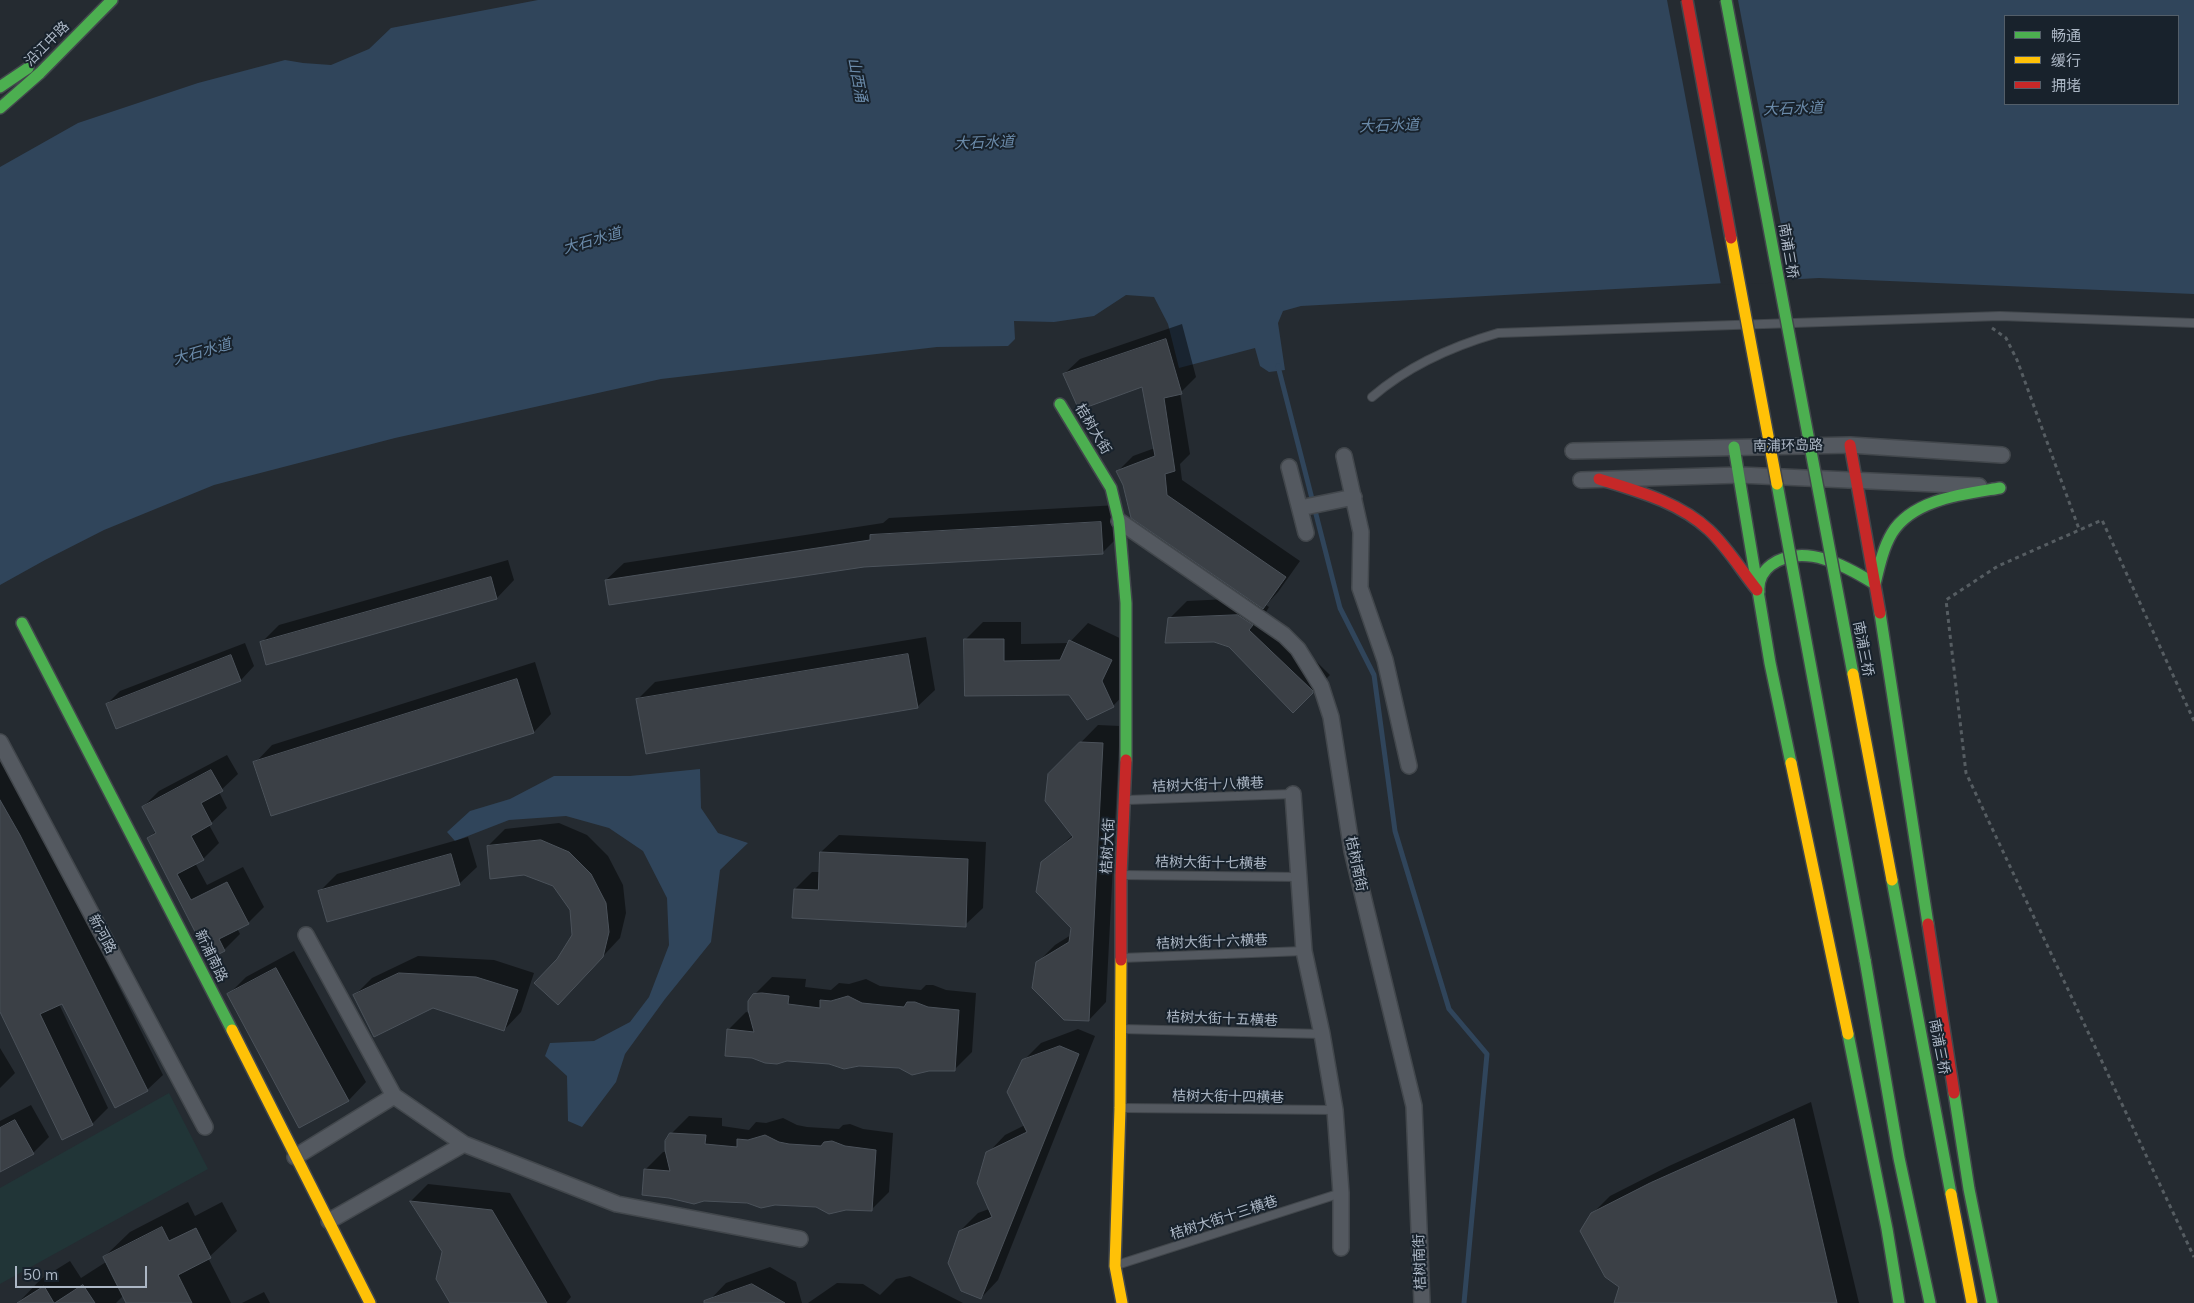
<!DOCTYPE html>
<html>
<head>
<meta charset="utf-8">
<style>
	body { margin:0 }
	#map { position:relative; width:2194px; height:1303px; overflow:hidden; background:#252b31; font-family:Mulish,"Noto Sans SC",sans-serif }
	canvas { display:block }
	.legend { position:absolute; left:2004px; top:15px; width:175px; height:90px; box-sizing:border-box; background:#18222c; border:1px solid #535e69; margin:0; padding:6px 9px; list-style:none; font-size:15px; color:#acb7c5 }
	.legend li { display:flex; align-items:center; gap:10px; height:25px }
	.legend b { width:25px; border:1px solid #535e69 }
	.scale { position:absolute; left:15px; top:1266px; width:132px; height:22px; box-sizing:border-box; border:2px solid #acb7c5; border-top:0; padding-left:6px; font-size:15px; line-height:18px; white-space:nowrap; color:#acb7c5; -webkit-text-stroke:4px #18222c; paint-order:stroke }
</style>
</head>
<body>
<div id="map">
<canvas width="2194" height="1303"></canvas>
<ul class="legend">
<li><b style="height:6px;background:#4caf50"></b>畅通</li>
<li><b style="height:6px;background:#ffc107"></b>缓行</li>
<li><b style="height:6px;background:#c62828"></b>拥堵</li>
</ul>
<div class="scale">50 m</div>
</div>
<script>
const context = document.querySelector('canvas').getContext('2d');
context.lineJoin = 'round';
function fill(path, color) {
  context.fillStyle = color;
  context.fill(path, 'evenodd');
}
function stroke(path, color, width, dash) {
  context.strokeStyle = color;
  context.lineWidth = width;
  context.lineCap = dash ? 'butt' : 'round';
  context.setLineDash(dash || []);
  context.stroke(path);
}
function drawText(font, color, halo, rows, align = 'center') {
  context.font = font + ' Mulish,"Noto Sans SC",sans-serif';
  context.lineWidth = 4;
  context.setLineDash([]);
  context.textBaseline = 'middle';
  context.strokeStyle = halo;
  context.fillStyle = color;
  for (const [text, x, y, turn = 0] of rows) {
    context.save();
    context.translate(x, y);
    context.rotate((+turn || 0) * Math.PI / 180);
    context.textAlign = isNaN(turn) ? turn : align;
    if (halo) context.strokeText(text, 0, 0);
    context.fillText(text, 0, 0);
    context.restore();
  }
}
fill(new Path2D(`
	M169,1093l39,76 -208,115v-96z`), '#213537');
fill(new Path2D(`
	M538,0h1656v294l-375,-16 -518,28 -18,5 -5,12 7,47 -16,2 -9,-6 -5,-18 -76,20 -11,-44 -14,-27 -28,-2 -32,21 -40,6 -40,-1 1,18 -7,7 -71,1 -276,32 -266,59 -181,47 -110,45 -59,30 -45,25v-418l78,-44 120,-40 87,-23 18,3 28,2 38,-16 22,-21zM2005,16h173v88h-173z
	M700,769l1,39 17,25 30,10 -28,27 -9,72 -46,57 -40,55 -9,28 -34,45 -14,-6 -1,-45 -22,-20 5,-13 44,-2 36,-19 19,-25 20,-52 -2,-47 -24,-47 -34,-23 -43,-12 -57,4 -54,21 -8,-9 23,-21 40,-12 44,-23h76z`), '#30455b');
fill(new Path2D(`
	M1667,0h71l54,282 -71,3z`), '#252b31');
fill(new Path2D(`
	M1182,324l14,53 -16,16 10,61 -10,10 2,16 118,81 -22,31 -12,13 3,2 -3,5 64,63 -37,37 -63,-66 -61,-27 18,-18 62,-3 -125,-113 -6,-14 15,-15 22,-8 -12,-63 -79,-11 16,-15z
	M1118,505l2,30 -17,17 -497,28 18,-17 259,-40 6,-5z
	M508,560l6,20 -17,18 -236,45 18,-18z
	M983,622h38v22l48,-1 19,-20 40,19 2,46 -17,18 -44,-12 -103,1 -1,-55z
	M926,637l9,53 -18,17 -279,-8 17,-17z
	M245,643l9,23 -13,14 -125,48 -9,-24 13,-13z
	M535,662l16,52 -17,18 -263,83 -16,-52 17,-18z
	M1098,725l22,1 -14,276 -17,18 -52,-57 18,-18 16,-10 1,-7 -30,-65 31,-28 -23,-61z
	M0,755l35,64 128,256 -16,15 -85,-88 -3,2 49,104 -16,16 -30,14 -62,-128z
	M227,755l11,19 -19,18 8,16 -18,17 10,18 -16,16 -8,4 12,22 36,-18 21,40 -16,16 -11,5 3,6 -16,16 -75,-112 7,-7 -13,-24 16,-16z
	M559,823l28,12 21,21 15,29 3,28 -6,25 -45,48 -17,-27 15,-24 -1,-26 -18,-24 -66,-39 17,-17z
	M839,835l147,7 -3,66 -18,17 -170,-36 17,-17h8l1,-20z
	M468,837l9,30 -18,17 -139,7 17,-17z
	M294,951l72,131 -17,18 -50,26 -70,-132 17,-17z
	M418,956l76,4 40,13 -13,39 -17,18 -71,-23 -78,-12 17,-17z
	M772,977l34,2 -1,8 26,3 8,-7 10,1 17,-5 14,7 10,1 31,3 5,-5h7l13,5 30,3 -4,59 -18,18 -124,-8 -102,-32 18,-18 4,1 4,-18z
	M1078,1029l17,7 -97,244 -17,18 -21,-67 18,-18 11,-4 -1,-56 17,-18 20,-10 -2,-64 18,-18z
	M0,1048l15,25 -15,15z
	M1811,1102l48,201h-244l6,-17 -29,-72 18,-18 59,-30z
	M31,1105l18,32 -16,16 -33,18v-50z
	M689,1116l33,2v8l27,4 7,-8 10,1 17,-5 14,7 10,2 32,2 4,-4 7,-1 13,5 30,4 -4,59 -18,18 -96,-6 -20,2 -110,-36 18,-18h4l4,-18z
	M428,1184l82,9 61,104 -5,6h-114l-9,-51 -32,-51z
	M188,1202l7,14 27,-14 15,29 -29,27 23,45h-103l-4,-8 -8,8h-98l23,-24 29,-18 11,17 25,-16 -2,-5 26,-25z
	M770,1267l26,15 6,21h-95l19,-20z
	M910,1276l53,27h-155l29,-20 26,1 17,11 16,-16z
	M264,1292l6,11h-28z`), '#0007');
stroke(new Path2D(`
	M1278,366l62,242 34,67 21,156 54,178 38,45 -23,249`), '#30455b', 5);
const building = new Path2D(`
	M1166,339l16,55 -18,4 11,73 -10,3 2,21 119,82 -23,32 -132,-91 -8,-33 -7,-14 39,-15 -13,-69 -63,23 -16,-36z
	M1101,522l2,32 -239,13 -255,38 -4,-25 265,-40v-5z
	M491,577l6,22 -231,66 -6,-23z
	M1238,615l15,10 -4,5 64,61v2l-20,20 -64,-66 -15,-5 -49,1 3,-25z
	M964,639h40v22l56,-1 9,-20 43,20 -10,21 12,26 -27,13 -18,-25 -104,1z
	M908,654l10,54 -272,46 -10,-55z
	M231,655l10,26 -125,48 -10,-25z
	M517,679l17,54 -263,83 -18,-54z
	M1080,742l23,1 -14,278 -25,-1 -32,-32 4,-26 33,-20 2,-14 -35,-36 5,-30 32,-25 -28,-36 3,-27z
	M211,770l12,21 -22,12 11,21 -21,12 13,24 -27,14 14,26 36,-18 22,42 -30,15 6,12 -16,8 -62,-121 9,-5 -14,-26z
	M0,800l20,35 128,256 -33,17 -53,-104 -22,10 53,111 -31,15 -62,-128z
	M541,840l28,12 22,22 15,29 3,29 -6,25 -45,48 -24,-22 23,-24 15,-24 -2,-25 -17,-24 -29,-11 -34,4 -3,-33z
	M820,852l148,7 -2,68 -174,-9 2,-29 24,1z
	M451,854l9,31 -133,37 -9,-31z
	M276,968l73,133 -50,27 -72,-134z
	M399,973l77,4 42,13 -14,41 -71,-23 -59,29 -21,-42z
	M762,993l27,3 -1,8 32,4v-8l11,1 17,-5 14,7 10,1 32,3 3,-5h8l13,5 31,3 -4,61h-26l-17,4 -13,-7 -40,-2 -15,3 -15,-5 -42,-3 -10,3 -12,-1 -13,-5 -27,-2 2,-27 27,3 -6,-22v-9l5,-7z
	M1060,1046l19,8 -98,245 -20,-8 -13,-28 11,-32 33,-14 -15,-34 9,-31 41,-20 -20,-40 15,-32z
	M1794,1119l43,184h-223l5,-16 -14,-10 -25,-46 11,-18 59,-30z
	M15,1120l19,34 -34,18v-44z
	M670,1133l36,2 -1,9 32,3v-8l11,1 17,-5 14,7 10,2 32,2 3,-4 8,-1 13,5 31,4 -4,61 -26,-1 -17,4 -13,-7 -41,-2 -14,3 -14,-5 -43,-2 -10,3 -25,-6 -27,-3 2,-26 26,2 -5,-21v-9z
	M410,1201l82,9 55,93h-97l-14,-24 6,-27z
	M162,1227l7,14 27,-13 15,30 -33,17 14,28h-66l-23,-46z
	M752,1284l33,19h-81v-2z
	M83,1285l12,18h-78l27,-17 10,17z`);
fill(building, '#3b4046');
stroke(building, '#4b525a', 1);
const lane = new Path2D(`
	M1372,397c36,-31 81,-51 126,-64l502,-17 194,7
	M1127,800l166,-6
	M1122,875l178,2
	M1121,958l183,-7
	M1122,1029l200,5
	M1122,1108l213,2
	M1117,1265l224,-72`);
const street = new Path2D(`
	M1573,451l277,-6 152,10
	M1344,456l17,76 -1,56 25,72 24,106
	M1289,467l17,66
	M1581,480l159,-5 239,11
	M1300,508l54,-11
	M1119,521l165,114 14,14 23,37 10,31 21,134 62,255 8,197
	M0,742l205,385
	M1293,794l11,157 18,83 13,76 6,83v55
	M306,935l88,161 70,48 153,60 183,35
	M295,1157l99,-61
	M329,1221l135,-77`);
const fast = new Path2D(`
	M0,87l28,-19
	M0,108l40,-35 72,-73
	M1060,404l51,84 8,33 7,82v157
	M1734,447l36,216 21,100
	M1759,592c-1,-11 3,-20 12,-27 33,-23 75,1 104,19 4,-17 8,-36 17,-51 21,-34 72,-39 108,-45
	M1880,613l48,311
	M22,623l210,407
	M1865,960l34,198 31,145
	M1848,1034l39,195 12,74
	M1954,1093l15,96 23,114`);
const slow = new Path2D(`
	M1791,763l57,271
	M1121,960l-1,148 -5,158 7,37
	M232,1030l138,273`);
const jam = new Path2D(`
	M1850,445l30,168
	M1599,479c38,12 80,23 110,51 19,18 32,40 48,60
	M1928,924l26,169
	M1121,960v-85l5,-115`);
stroke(lane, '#42474c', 10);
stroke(street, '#42474c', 18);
stroke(fast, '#42474c', 14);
stroke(slow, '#42474c', 14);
stroke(jam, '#42474c', 14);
stroke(new Path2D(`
	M1992,328l14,10 11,22 62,169
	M2194,721l-92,-201 -104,46 -52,34 20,173 228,484`), '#565d62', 3, [4, 4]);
stroke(lane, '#545960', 8);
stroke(street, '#545960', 15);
stroke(fast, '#4caf50', 11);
stroke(slow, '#ffc107', 11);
stroke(jam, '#c62828', 11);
const fastBridge = new Path2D(`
	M1726,0l127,674
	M1777,484l88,476
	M1892,880l59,314`);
const slowBridge = new Path2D(`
	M1731,238l46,246
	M1853,674l39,206
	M1951,1194l21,109`);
const jamBridge = new Path2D(`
	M1687,0l44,238`);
stroke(fastBridge, '#42474c', 14, []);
stroke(slowBridge, '#42474c', 14, []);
stroke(jamBridge, '#42474c', 14, []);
stroke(fastBridge, '#4caf50', 11);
stroke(slowBridge, '#ffc107', 11);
stroke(jamBridge, '#c62828', 11);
drawText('14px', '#acb7c5', '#18222c', [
	["沿江中路",47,44,-45],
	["南浦三桥",1788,251,80],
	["桔树大街",1093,429,59],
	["南浦环岛路",1788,446,-1],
	["南浦三桥",1863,649,79],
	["桔树大街十八横巷",1208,785,-2],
	["桔树大街",1108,846,-87],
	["桔树大街十七横巷",1211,863,1],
	["桔树南街",1356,864,78],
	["新河路",102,934,62],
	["桔树大街十六横巷",1212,942,-2],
	["新浦南路",211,956,64],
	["桔树大街十五横巷",1222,1019,2],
	["南浦三桥",1939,1047,79],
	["桔树大街十四横巷",1228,1097,1],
	["桔树大街十三横巷",1224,1218,-18],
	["桔树南街",1420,1262,-92]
]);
drawText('italic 15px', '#6b8baa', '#18222c', [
	["山西涌",857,80,79],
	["大石水道",1793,109,-2],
	["大石水道",1389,126,-2],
	["大石水道",984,143,-2],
	["大石水道",592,241,-16],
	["大石水道",202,352,-16]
]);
</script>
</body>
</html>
